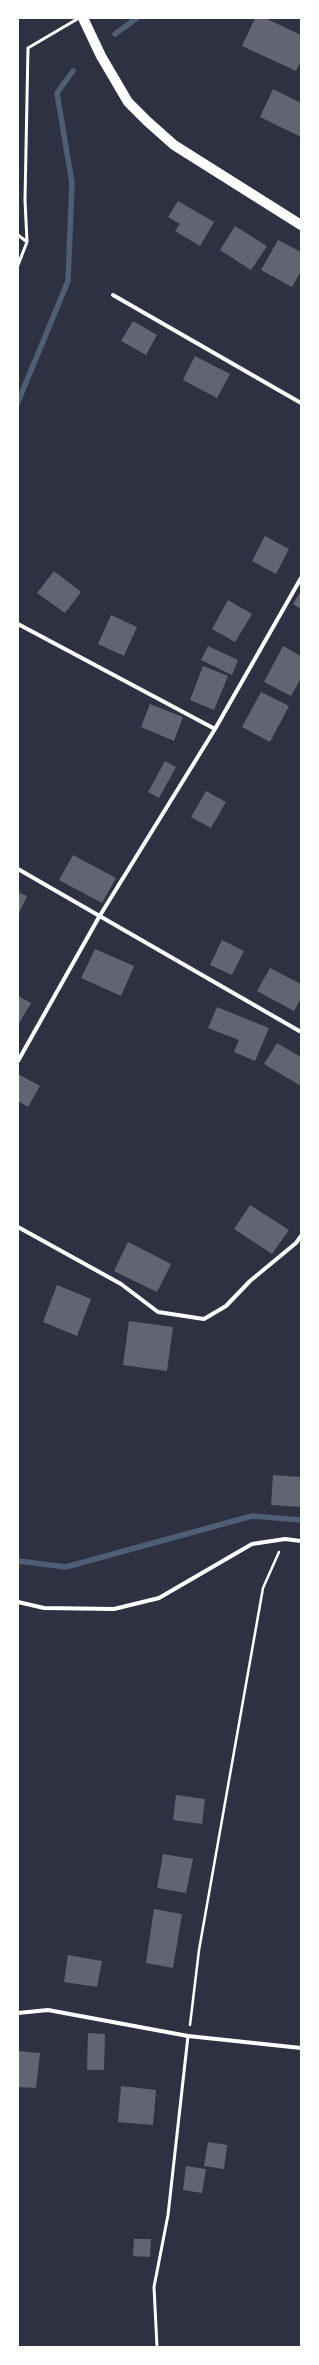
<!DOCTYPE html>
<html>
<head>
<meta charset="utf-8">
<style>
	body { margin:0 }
	#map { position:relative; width:319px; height:2365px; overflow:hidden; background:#2d3142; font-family:"Asap Condensed",sans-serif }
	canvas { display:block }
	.frame { position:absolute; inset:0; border:19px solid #fff; pointer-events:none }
</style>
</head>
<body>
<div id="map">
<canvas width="319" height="2365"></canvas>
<div class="frame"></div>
</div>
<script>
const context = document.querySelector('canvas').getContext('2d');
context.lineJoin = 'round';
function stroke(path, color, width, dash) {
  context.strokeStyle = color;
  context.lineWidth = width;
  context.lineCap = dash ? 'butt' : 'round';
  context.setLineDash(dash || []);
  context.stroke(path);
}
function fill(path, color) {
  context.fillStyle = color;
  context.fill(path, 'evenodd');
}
stroke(new Path2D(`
	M115,34l22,-16
	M18,402l50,-121 4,-98 -15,-90 16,-22
	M18,1561l48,6 186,-51 49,4`), '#4f5d75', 5.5);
fill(new Path2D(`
	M255,18h10l36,17v26l-5,10 -54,-25z
	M273,89l28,14v34l-41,-20z
	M178,201l36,21 -14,24 -25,-15 5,-7 -12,-7z
	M235,226l32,20 -16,24 -31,-20z
	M278,240l23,12v19l-9,16 -31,-17z
	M133,321l24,14 -11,20 -25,-14z
	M195,356l35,18 -13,24 -34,-18z
	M265,536l24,13 -13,25 -24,-13z
	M54,571l27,21 -16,21 -28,-20z
	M301,591v18l-8,-5z
	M228,600l24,14 -17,28 -23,-13z
	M111,615l26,12 -13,29 -26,-12z
	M208,646l30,14 -6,15 -31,-15z
	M283,646l18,10v22l-10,18 -27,-14z
	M203,666l25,10 -14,34 -24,-10z
	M261,692l28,14 -19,36 -28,-15z
	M150,704l33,13 -9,24 -33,-14z
	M165,761l11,6 -17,31 -11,-6z
	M206,791l20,11 -15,26 -20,-11z
	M73,855l43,23 -14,25 -43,-23z
	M18,892l9,4 -9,19z
	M222,940l22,11 -12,24 -22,-10z
	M95,949l39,17 -13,30 -40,-18z
	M270,968l31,16v14l-7,13 -37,-20z
	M18,996l13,7 -13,22z
	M217,1007l52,21 -14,33 -21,-9 5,-12 -31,-12z
	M277,1043l24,14v29l-37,-22z
	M18,1074l22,12 -12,21 -10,-6z
	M250,1205l39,25 -17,24 -38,-25z
	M128,1242l43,22 -14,28 -43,-21z
	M57,1285l34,14 -14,37 -34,-14z
	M129,1321l44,6 -6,44 -44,-6z
	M273,1475l28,2v30l-30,-2z
	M176,1795l29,4 -3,25 -29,-4z
	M163,1854l30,5 -7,34 -29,-5z
	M154,1909l28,5 -9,54 -27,-5z
	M68,1955l34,6 -5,26 -33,-5z
	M88,2033l17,1 -1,36h-17z
	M18,2051l22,2 -4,35 -18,-1z
	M121,2086l35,4 -3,35 -35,-3z
	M208,2142l19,3 -3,24 -20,-3z
	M186,2166l20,3 -4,24 -19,-3z
	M134,2239h17l-1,18 -17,-1z`), '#626471');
stroke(new Path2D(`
	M190,2025l9,-75 64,-362 16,-36`), '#fff', 2.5);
stroke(new Path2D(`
	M18,235l9,7
	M18,265l9,-23 -2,-42 3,-152 51,-30
	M157,2347l-3,-60 14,-72 20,-179`), '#fff', 3);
stroke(new Path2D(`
	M113,295l188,108
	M18,624l197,105
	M18,869l283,163
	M18,1061l81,-144 116,-188 86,-151
	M18,1227l103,57 37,28 46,7 22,-13 24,-25 46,-38 5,-7
	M18,1602l26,6 70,1 45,-11 93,-54 33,-5 16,2
	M18,2013l30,-3 140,26 113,12`), '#fff', 4);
stroke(new Path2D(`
	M83,18l18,38 27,46 19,19 27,24 127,80`), '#fff', 10);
</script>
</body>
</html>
